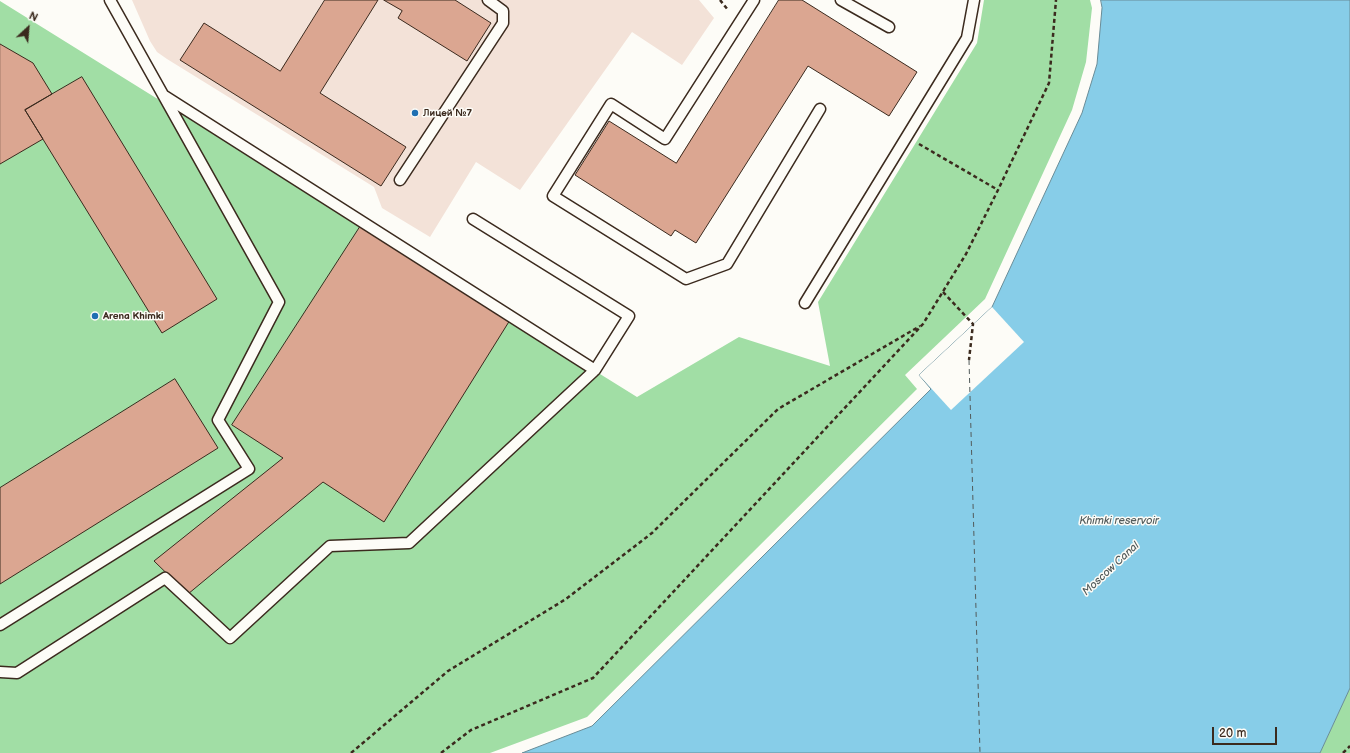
<!DOCTYPE html>
<html>
<head>
<meta charset="utf-8">
<style>
	body { margin:0 }
	#map { position:relative; width:1350px; height:753px; overflow:hidden; background:#fdfcf7; font-family:"Balsamiq Sans",sans-serif }
	canvas { display:block }
	.north { position:absolute; left:8px; top:8px; width:40px; height:40px; -webkit-text-stroke:3px #fdfcf7; paint-order:stroke; rotate:26deg; font-size:11px; font-weight:700; line-height:16px; text-align:center; color:#3b2a1e }
	.north::after { content:''; display:block; margin:auto; width:14px; height:18px; background:#3b2a1e; clip-path:polygon(50% 0,100% 100%,50% 72%,0 100%) }
	.scale { position:absolute; left:1212px; top:727px; width:65px; height:18px; box-sizing:border-box; border:2px solid #3b2a1e; border-top:0; padding-left:5px; font-size:12px; line-height:14px; white-space:nowrap; color:#3b2a1e; -webkit-text-stroke:3px #fdfcf7; paint-order:stroke }
</style>
</head>
<body>
<div id="map">
<canvas width="1350" height="753"></canvas>
<div class="north">N</div>
<div class="scale">20 m</div>
</div>
<script>
const context = document.querySelector('canvas').getContext('2d');
context.lineJoin = 'round';
function fill(path, color) {
  context.fillStyle = color;
  context.fill(path, 'evenodd');
}
function stroke(path, color, width, dash) {
  context.strokeStyle = color;
  context.lineWidth = width;
  context.lineCap = dash ? 'butt' : 'round';
  context.setLineDash(dash || []);
  context.stroke(path);
}
function drawText(font, color, halo, rows, align = 'center') {
  context.font = font + ' "Balsamiq Sans",sans-serif';
  context.lineWidth = 3;
  context.setLineDash([]);
  context.textBaseline = 'middle';
  context.strokeStyle = halo;
  context.fillStyle = color;
  for (const [text, x, y, turn = 0] of rows) {
    context.save();
    context.translate(x, y);
    context.rotate((+turn || 0) * Math.PI / 180);
    context.textAlign = isNaN(turn) ? turn : align;
    if (halo) context.strokeText(text, 0, 0);
    context.fillText(text, 0, 0);
    context.restore();
  }
}
fill(new Path2D(`
	M132,0h567l15,18 -32,47 -50,-33 -112,158 -44,-28 -46,75 -48,-29 -8,-21 -207,-128 -10,-7 -7,-11z`), '#f3e2d8');
fill(new Path2D(`
	M984,0h106l2,8 -6,54 -14,48 -87,189 -80,76 12,14 -330,328 -97,36h-490v-752l637,396 102,-60 91,29 -12,-64 159,-259z
	M1350,688v65h-30z`), '#a1dea5');
const water = new Path2D(`
	M1101,0h249v688l-30,65h-798l70,-27 339,-337 -12,-14 73,-68 90,-194 15,-49 5,-56z`);
fill(water, '#87cde8');
stroke(water, '#698c97', 1);
fill(new Path2D(`
	M992,307l32,35 -73,68 -32,-35z`), '#fdfcf7');
stroke(new Path2D(`
	M969,360l11,393`), '#525b5b', 1, [5, 4]);
const building = new Path2D(`
	M325,0h53l-58,93 86,54 -25,39 -201,-126 24,-37 76,48z
	M384,0h71l36,23 -24,38 -69,-43 4,-7z
	M779,0h23l115,72 -28,44 -81,-50 -112,177 -21,-13 -4,6 -96,-61 34,-54 67,42z
	M0,44l33,19 19,31 -27,16 18,29 -43,25z
	M82,77l135,222 -55,34 -137,-223z
	M360,227l150,93 -126,202 -61,-40 -135,112 -34,-33 129,-103 -51,-33z
	M175,379l43,69 -218,136v-96z`);
fill(building, '#dba691');
stroke(building, '#3b2a1e', 1);
const service = new Path2D(`
	M754,0l-89,139 -54,-35 -58,92 133,83 41,-15 93,-155
	M841,0l48,27
	M400,180l103,-157v-12l-15,-11
	M473,219l156,97 -34,54
	M805,303l162,-265 7,-38
	M0,625l249,-156 -31,-49 61,-118 -169,-302
	M0,672l17,1 148,-95 65,60 100,-92 79,-3 186,-173 -432,-275`);
stroke(service, '#3b2a1e', 13);
stroke(new Path2D(`
	M720,0l8,10
	M919,144l79,46
	M943,292l30,32 -4,36
	M351,753l97,-82 118,-72 86,-66 126,-124 142,-83
	M441,753l30,-23 122,-52 330,-354 43,-70 32,-64 51,-107 7,-83
	M1343,753l7,-7`), '#3b2a1e', 2.5, [4, 3]);
stroke(service, '#fdfcf7', 10);
for (const [x, y, r, color] of [
	[415,113,4,"#1f6fb2"],
	[95,316,4,"#1f6fb2"]
]) {
  const dot = new Path2D();
  dot.arc(x, y, r, 0, 2 * Math.PI);
  context.fillStyle = color;
  context.fill(dot);
  stroke(dot, '#fdfcf7', 1.5);
}
drawText('bold 10px', '#3b2a1e', '#fdfcf7', [
	["Лицей №7",423,113],
	["Arena Khimki",103,316]
], 'left');
drawText('italic 11px', '#525b5b', '#fdfcf7', [
	["Khimki reservoir",1119,521],
	["Moscow Canal",1111,569,-43]
]);
</script>
</body>
</html>
